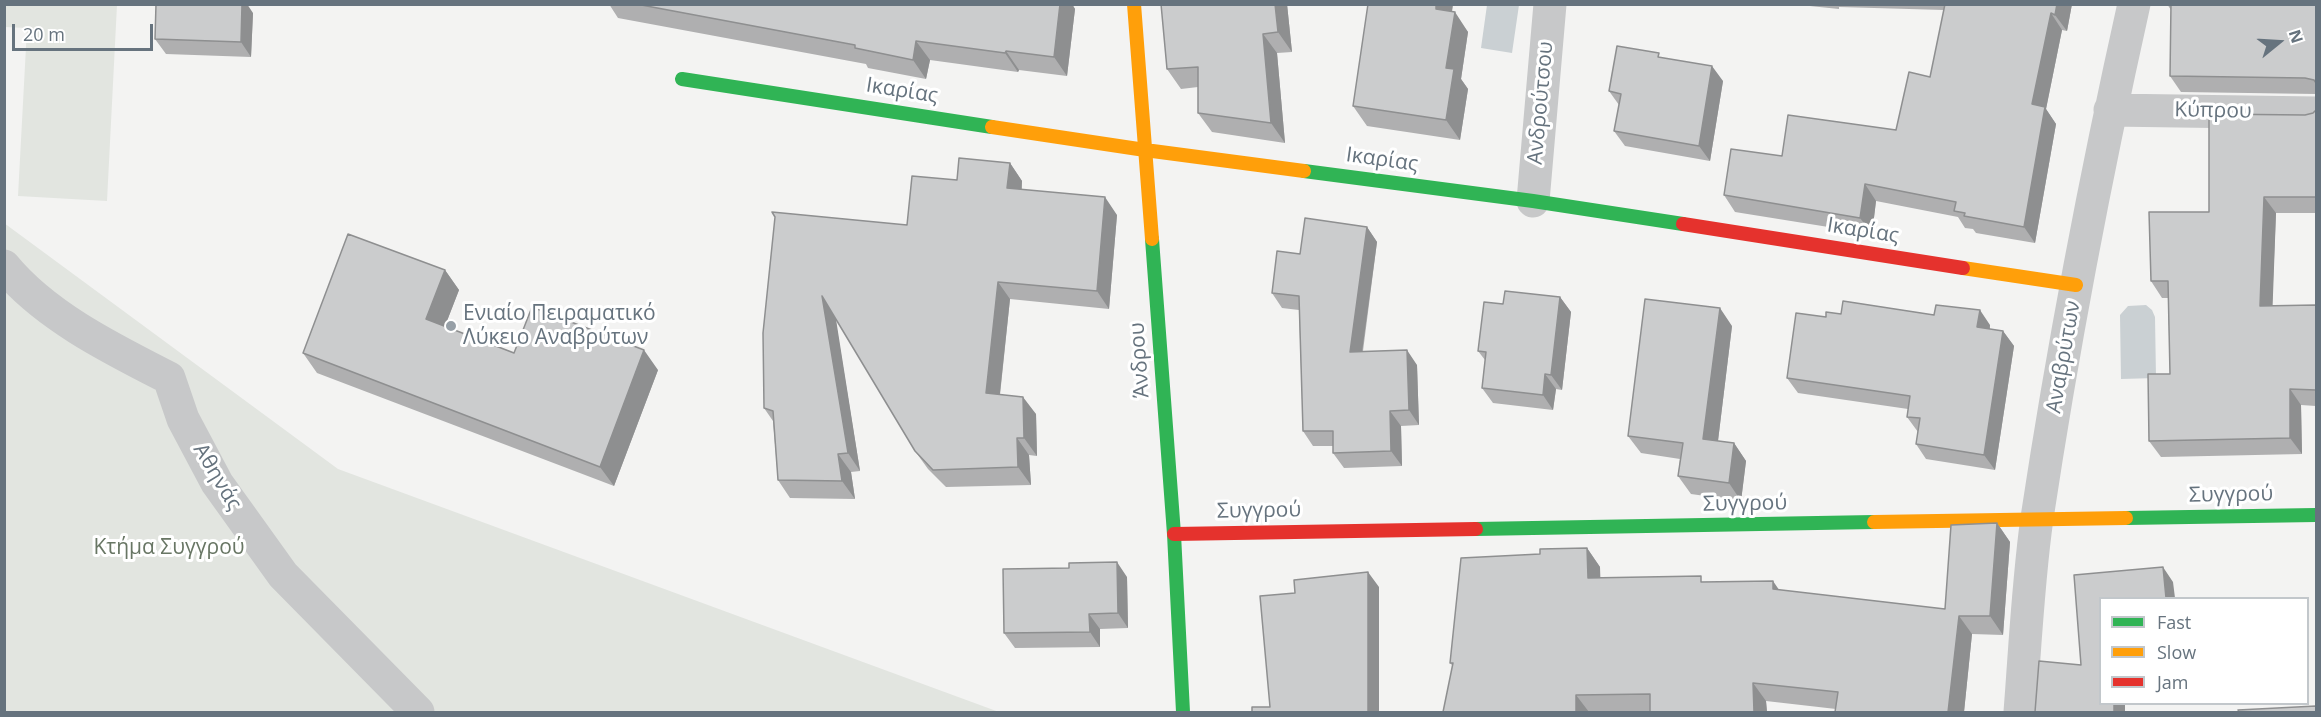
<!DOCTYPE html>
<html>
<head>
<meta charset="utf-8">
<style>
	body { margin:0 }
	#map { position:relative; width:2321px; height:717px; overflow:hidden; background:#f3f3f2; font-family:"Open Sans",sans-serif }
	canvas { display:block }
	.frame { position:absolute; inset:0; border:6px solid #66737e; pointer-events:none }
	.legend { position:absolute; left:2099px; top:597px; width:210px; height:108px; box-sizing:border-box; background:#fff; border:2px solid #c2c7cb; margin:0; padding:8px 10px; list-style:none; font-size:18px; color:#66737e }
	.legend li { display:flex; align-items:center; gap:12px; height:30px }
	.legend b { width:30px; border:2px solid #c2c7cb }
	.north { position:absolute; left:2249px; top:12px; width:60px; height:60px; -webkit-text-stroke:4px #fff; paint-order:stroke; rotate:72deg; font-size:16px; font-weight:700; line-height:24px; text-align:center; color:#66737e }
	.north::after { content:''; display:block; margin:auto; width:21px; height:27px; background:#66737e; clip-path:polygon(50% 0,100% 100%,50% 72%,0 100%) }
	.scale { position:absolute; left:12px; top:24px; width:141px; height:27px; box-sizing:border-box; border:3px solid #66737e; border-top:0; padding-left:8px; font-size:18px; line-height:21px; white-space:nowrap; color:#66737e; -webkit-text-stroke:4px #fff; paint-order:stroke }
</style>
</head>
<body>
<div id="map">
<canvas width="2321" height="717"></canvas>
<div class="frame"></div>
<ul class="legend">
<li><b style="height:8px;background:#30b455"></b>Fast</li>
<li><b style="height:8px;background:#ff9f0a"></b>Slow</li>
<li><b style="height:8px;background:#e5322d"></b>Jam</li>
</ul>
<div class="north">N</div>
<div class="scale">20 m</div>
</div>
<script>
const context = document.querySelector('canvas').getContext('2d');
context.lineJoin = 'round';
function fill(path, color) {
  context.fillStyle = color;
  context.fill(path, 'evenodd');
}
function stroke(path, color, width, dash) {
  context.strokeStyle = color;
  context.lineWidth = width;
  context.lineCap = dash ? 'butt' : 'round';
  context.setLineDash(dash || []);
  context.stroke(path);
}
function drawText(font, color, halo, rows, align = 'center') {
  context.font = font + ' "Open Sans",sans-serif';
  context.lineWidth = 6;
  context.setLineDash([]);
  context.textBaseline = 'middle';
  context.strokeStyle = halo;
  context.fillStyle = color;
  for (const [text, x, y, turn = 0] of rows) {
    context.save();
    context.translate(x, y);
    context.rotate((+turn || 0) * Math.PI / 180);
    context.textAlign = isNaN(turn) ? turn : align;
    if (halo) context.strokeText(text, 0, 0);
    context.fillText(text, 0, 0);
    context.restore();
  }
}
fill(new Path2D(`
	M5,4l112,1 -10,196 -89,-5 9,-168 -22,-1z
	M4,223l334,246 661,243h-994z`), '#e2e5e0');
fill(new Path2D(`
	M1487,5h32l-7,48 -31,-5z
	M2146,305l6,5 3,7 1,61 -35,1 -1,-64 8,-9z`), '#cad0d3');
stroke(new Path2D(`
	M2110,110l206,3
	M1533,201l17,-197
	M4,266c41,50 108,83 165,112l14,41 34,64 66,92 135,137
	M2020,712c5,-64 8,-130 17,-194 26,-172 59,-344 97,-514`), '#c7c8c9', 33);
stroke(new Path2D(`
	M682,79l310,48
	M1304,171l229,30 150,23
	M1152,239l22,295 9,178
	M2126,518l190,-3
	M1476,529l398,-7`), '#30b455', 14);
stroke(new Path2D(`
	M1134,4l18,235
	M992,127l153,23 159,21
	M1963,268l113,17
	M1874,522l252,-4`), '#ff9f0a', 14);
stroke(new Path2D(`
	M1683,224l280,44
	M1174,534l302,-5`), '#e5322d', 14);
fill(new Path2D(`
	M609,4h463l3,5 -8,67 -48,-6 -1,2 -88,-12 -4,19 -58,-11 -2,-4 -248,-46z
	M1161,4h126l5,48 -15,1 8,90 -73,-11 -14,-19v-26l-17,2 -14,-20z
	M1368,4h85l-1,8 16,20 -7,47 7,10 -8,51 -93,-14 -14,-20z
	M1790,4h282l-5,27 -5,-1 -16,79 10,15 -21,119 -59,-10 -3,-4 -8,-1 -7,-11 -82,-16 -4,33 -137,-22 -11,-17 58,-39 114,-26 34,-53 14,-67 -105,-3v2z
	M2167,4h149v90l-135,-2 -11,-16 1,-66z
	M253,13l-2,44 -85,-3 -11,-15z
	M1663,58l60,23 -13,80 -85,-15 -11,-15 5,-26 -10,-14z
	M2316,110v103h-40l-4,93 44,-1v101l-15,-1 1,49 -141,3 -12,-16 21,-67 -2,-76h-6l-11,-17 58,-69 96,-97 8,-2z
	M1010,163l12,18v9l95,25 -8,94 -99,-10 -10,96 36,19 1,42 -8,-1 2,30 -85,2 -18,-18 -13,-18 -80,-134 25,154 -9,1 4,27 -65,-1 -12,-18 -5,-59 -9,-13 143,-183 50,-45z
	M1367,227l10,15 -14,109 54,14 2,60 -18,1 1,40 -58,2 -11,-15v-7h-20l-10,-15 -4,-121 -17,-2 -10,-15 28,-39z
	M445,270l14,20 -14,36 69,27 144,17 -44,116 -297,-113 -14,-20z
	M1560,297l11,15 -9,78 -6,-1 -3,21 -60,-7 -11,-15 3,-28 -7,-9 25,-47z
	M1826,317l164,8v4l13,2 11,15 -19,124 -69,-11 -10,-15 2,-12 -11,-15 1,-8 -110,-16 -11,-15z
	M1732,326l-14,115 16,2 12,18 -5,40 -50,-7 -13,-18 2,-17 -39,-6 -13,-17z
	M1997,523l13,19 -7,93 -31,-1 -8,78h-129l1,-3 -70,-8 1,11h-324l10,-46 -3,-3 90,-109 47,-6 13,19v10l105,5 240,27z
	M1127,577l1,51 -28,1v18l-85,1 -11,-15z`), '#afafb0');
fill(new Path2D(`
	M242,4h5l6,9 -2,44 -10,-15z
	M1060,4h12l3,5 -8,67 -13,-19z
	M1275,4h12l5,48 -14,-20z
	M1436,4h17l-4,25 -13,-20z
	M2057,4h15l-5,27 -12,-16z
	M1455,12l13,20 -7,47 7,10 -8,51 -14,-20v-52z
	M2051,13l11,17 -16,79 10,15 -21,119 -11,-16 8,-123z
	M1263,34l14,19 8,90 -14,-20z
	M916,41l14,19 -4,19 -13,-19z
	M1006,51l13,19 -1,2 -13,-19z
	M1712,66l11,15 -13,80 -11,-15z
	M1010,163l12,18 -2,25 -13,-18z
	M1865,184l11,17 -4,33 -12,-16z
	M1105,197l12,18 -8,94 -12,-18z
	M2264,197l12,16 -4,109 -12,-16z
	M1367,227l10,15 -17,125 -10,-15z
	M445,270l14,20 -19,49 -14,-20z
	M998,282l12,17 -12,112 -12,-18z
	M822,296l13,17 25,158 -12,-18z
	M1560,297l11,15 -9,78 -11,-15z
	M1720,308l12,18 -16,131 -13,-18z
	M1980,310l10,15 -2,17 -11,-15z
	M2003,331l11,15 -19,124 -11,-15z
	M644,350l14,20 -44,116 -14,-19z
	M1407,350l10,15 2,60 -10,-15z
	M1545,374l11,15 -3,21 -10,-15z
	M2290,389l11,16 1,49 -12,-16z
	M1023,397l13,17 1,42 -13,-18z
	M1390,411l11,15 1,40 -11,-15z
	M1017,438l12,17 2,30 -13,-18z
	M1734,443l12,18 -5,40 -12,-18z
	M838,454l13,18 4,27 -13,-18z
	M1997,523l13,19 -7,93 -13,-19z
	M1587,548l13,19 1,29 -13,-18z
	M1117,562l10,15 1,51 -10,-15z
	M2163,567l10,15 2,16h-9z
	M1368,572l11,15v125h-11z
	M1773,581l13,19 -13,-11z
	M1089,614l11,15v18l-10,-15z
	M1959,616l13,18 -8,78h-16z
	M1753,683l13,18 1,11h-13z
	M1576,695l13,17h-13z
	M2114,704h11v8h-11z`), '#8e8f90');
const building = new Path2D(`
	M156,4h86l-1,38 -86,-3z
	M636,4h424l-6,53 -48,-6 -1,2 -89,-12 -3,19 -58,-12v-3z
	M1161,4h114l3,28 -15,2 8,89 -73,-10v-46l-31,2z
	M1368,4h68v5l19,3 -9,56 8,1 -8,51 -93,-14z
	M1945,4h112l-2,11 -4,-2 -19,91 13,3 -21,120 -60,-11 1,-3 -11,-2 2,-9 -91,-18 -5,34 -136,-23 7,-46 51,7 6,-41 108,15 13,-58 21,5z
	M2171,4h145v79l-2,-3 -9,-2 -135,-2z
	M1617,46l42,7 -1,4 54,9 -13,80 -85,-15 7,-37 -12,-3z
	M2316,110v87h-52l-4,109 56,-1v85l-26,-1v49l-141,3 -1,-67h22l-2,-93h-17l-2,-69h60v-98l96,1 8,-2z
	M959,158l51,5 -3,25 98,9 -8,94 -99,-9 -12,111 37,4 1,41h-7l1,29 -85,3 -18,-19 -93,-155 26,157 -10,1 4,27 -64,-1 -5,-69 -9,-3 -1,-75 12,-116 -3,-5 135,13 5,-49 45,4z
	M1305,218l62,9 -17,125 57,-2 2,60 -19,1 1,40 -58,2v-22h-30l-4,-135 -27,-3 5,-42 23,3z
	M348,234l97,36 -19,49 88,34 18,-46 112,43 -44,117 -297,-114z
	M1505,291l55,6 -9,78 -6,-1 -2,21 -61,-7 4,-36 -8,-1 6,-49 19,2z
	M1645,299l75,9 -17,131 31,4 -5,40 -51,-7 5,-33 -55,-7z
	M1843,301l91,14 2,-10 44,5 -3,17 26,4 -19,124 -68,-11 4,-26 -13,-1 3,-21 -123,-18 9,-65 30,4v-5l15,2z
	M1997,523l-7,93h-31l-11,96h-113l3,-20 -85,-9 1,29h-104v-18l-74,1v17h-133l10,-49h-3l11,-105 79,-4v-5l47,-1 1,30 113,-2v6l72,-1v8l172,20 6,-84z
	M1117,562l1,51 -29,1 1,18 -86,1 -1,-64 66,-1v-5z
	M2163,567l3,31h-66v106h14v8h-79l4,-51 42,4 -7,-90z
	M1368,572v140h-116v-5h18l-10,-111 35,-3 -1,-13z
	M2316,706v6h-77l-1,-2z`);
fill(building, '#cbcccd');
stroke(building, '#8e8f90', 1.5);
for (const [x, y, r, color] of [
	[451,326,6,"#97a0a7"]
]) {
  const dot = new Path2D();
  dot.arc(x, y, r, 0, 2 * Math.PI);
  context.fillStyle = color;
  context.fill(dot);
  stroke(dot, '#fff', 2);
}
drawText('21px', '#66737e', '#fff', [
	["Ικαρίας",902,91,9],
	["Ανδρούτσου",1541,103,-85],
	["Κύπρου",2213,111,1],
	["Ικαρίας",1382,160,8],
	["Ικαρίας",1863,231,9],
	["Αναβρύτων",2064,357,-80],
	["Άνδρου",1140,360,-94],
	["Αθηνάς",217,477,59],
	["Συγγρού",2231,495,-1],
	["Συγγρού",1745,504,-1],
	["Συγγρού",1259,511,-1]
]);
drawText('21px', '#66737e', '#fff', [
	["Ενιαίο Πειραματικό",463,314],
	["Λύκειο Αναβρύτων",463,338]
], 'left');
drawText('21px', '#687664', '#fff', [
	["Κτήμα Συγγρού",169,548]
]);
</script>
</body>
</html>
